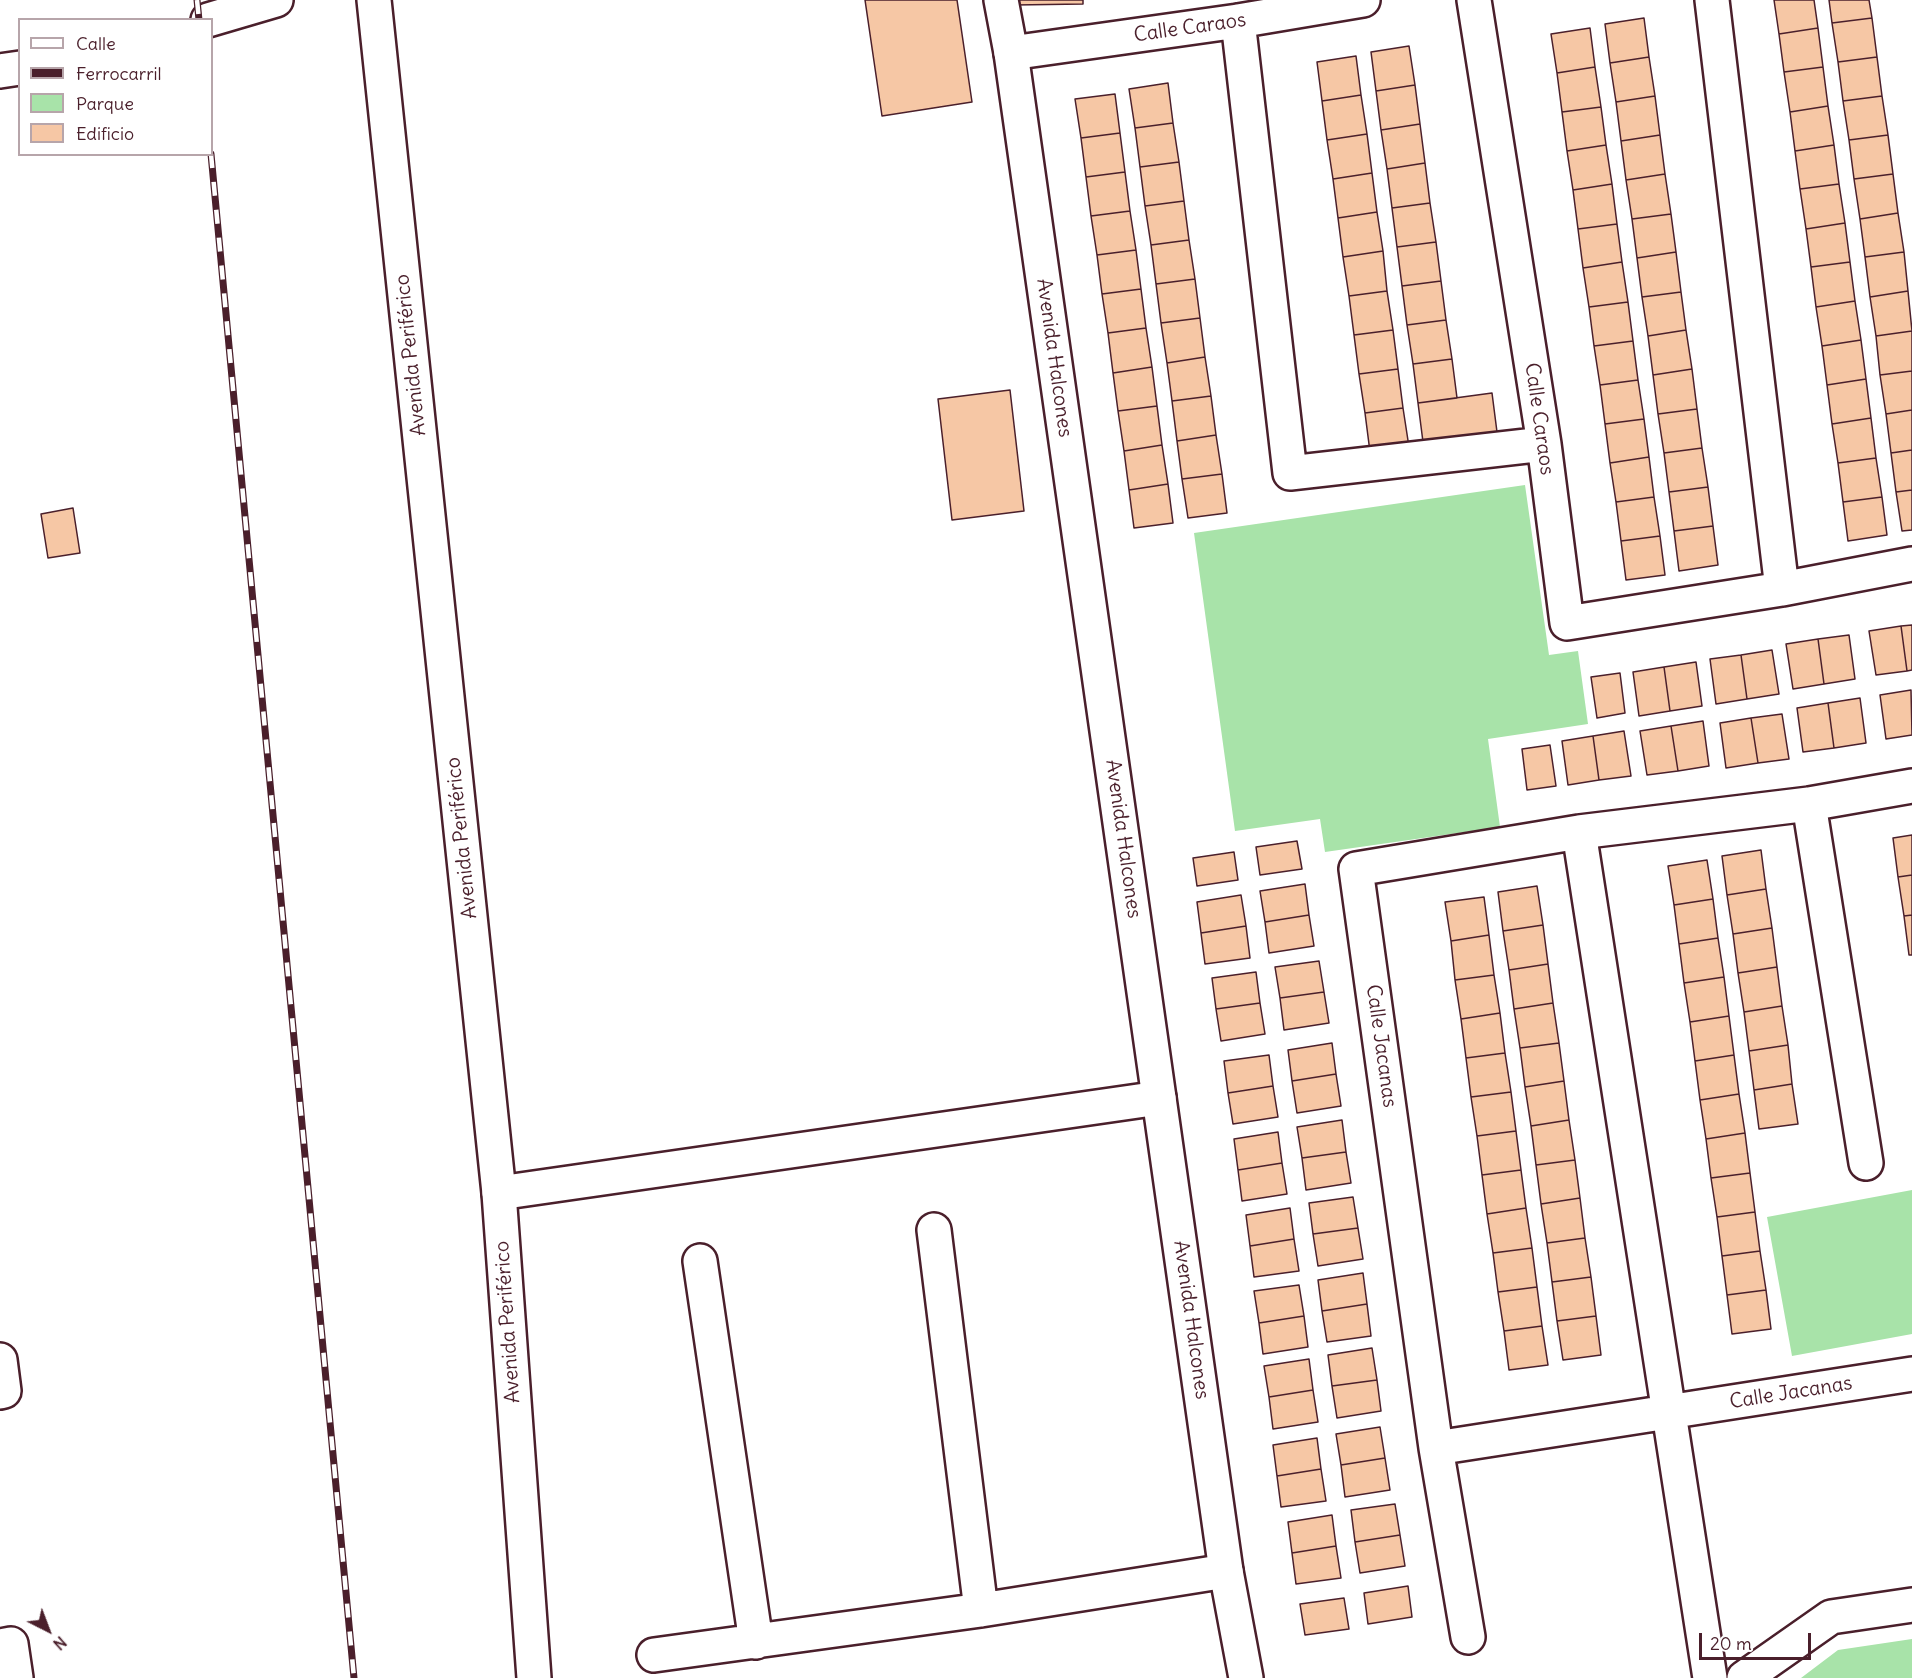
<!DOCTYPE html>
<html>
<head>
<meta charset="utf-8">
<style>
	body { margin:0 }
	#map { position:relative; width:1912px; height:1678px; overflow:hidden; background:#fff; font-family:Delius,sans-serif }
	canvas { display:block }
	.legend { position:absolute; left:18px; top:18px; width:195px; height:138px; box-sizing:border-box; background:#fff; border:2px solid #b7a5aa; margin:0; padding:8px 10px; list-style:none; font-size:18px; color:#4a1f2b }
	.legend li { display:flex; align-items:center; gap:12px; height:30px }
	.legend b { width:30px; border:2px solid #b7a5aa }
	.north { position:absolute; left:18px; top:1600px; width:60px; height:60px; -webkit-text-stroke:4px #fff; paint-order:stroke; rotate:138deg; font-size:16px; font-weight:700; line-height:24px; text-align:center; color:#4a1f2b }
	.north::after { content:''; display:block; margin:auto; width:21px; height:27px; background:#4a1f2b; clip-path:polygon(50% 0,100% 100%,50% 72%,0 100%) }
	.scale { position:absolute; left:1699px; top:1633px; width:112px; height:27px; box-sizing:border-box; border:3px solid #4a1f2b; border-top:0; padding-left:8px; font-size:18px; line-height:21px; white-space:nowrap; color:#4a1f2b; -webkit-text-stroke:4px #fff; paint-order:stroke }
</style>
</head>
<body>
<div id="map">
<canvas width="1912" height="1678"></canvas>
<ul class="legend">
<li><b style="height:8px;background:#fff"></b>Calle</li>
<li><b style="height:8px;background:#4a1f2b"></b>Ferrocarril</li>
<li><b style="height:16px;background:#a8e3a9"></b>Parque</li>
<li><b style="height:16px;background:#f6c7a5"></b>Edificio</li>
</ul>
<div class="north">N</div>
<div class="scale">20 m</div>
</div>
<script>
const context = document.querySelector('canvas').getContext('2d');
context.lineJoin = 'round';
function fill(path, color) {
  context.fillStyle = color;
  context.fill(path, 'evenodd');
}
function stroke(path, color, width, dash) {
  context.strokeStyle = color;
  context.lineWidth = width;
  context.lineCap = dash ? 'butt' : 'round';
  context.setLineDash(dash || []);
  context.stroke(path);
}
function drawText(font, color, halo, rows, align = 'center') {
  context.font = font + ' Delius,sans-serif';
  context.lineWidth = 4.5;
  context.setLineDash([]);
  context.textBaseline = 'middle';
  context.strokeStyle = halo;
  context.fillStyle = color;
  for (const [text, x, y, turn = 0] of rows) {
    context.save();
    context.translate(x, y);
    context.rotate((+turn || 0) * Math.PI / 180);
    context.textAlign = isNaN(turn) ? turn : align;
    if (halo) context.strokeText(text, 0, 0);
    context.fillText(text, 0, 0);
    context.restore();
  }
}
fill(new Path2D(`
	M1525,485l24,170 29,-4 10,73 -100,15 12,88 -175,25 -5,-33 -85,12 -41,-298z
	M1912,1190v144l-120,22 -25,-139z
	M1912,1639v39h-111l37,-28z`), '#a8e3a9');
const building = new Path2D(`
	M865,0h92l15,102 -90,14z
	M1014,0h69v4l-69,1z
	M1774,0h40l4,28 -39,6z
	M1829,0h40l3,18 -40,5z
	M1644,18l5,39 -39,6 -5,-39z
	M1872,18l5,39 -39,5 -6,-39z
	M1590,28l5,39 -38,6 -6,-39z
	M1818,28l5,39 -39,5 -5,-38z
	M1409,46l6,39 -39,6 -5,-39z
	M1356,56l5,39 -39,6 -5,-39z
	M1649,57l6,39 -39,6 -6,-39z
	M1877,57l5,39 -39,5 -5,-39z
	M1595,67l6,40 -39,5 -5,-39z
	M1823,67l5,39 -38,6 -6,-40z
	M1168,83l5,40 -38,5 -6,-39z
	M1415,85l5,39 -39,6 -5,-39z
	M1115,94l5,39 -39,5 -6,-39z
	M1361,95l6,39 -40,6 -5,-39z
	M1655,96l5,39 -39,6 -5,-39z
	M1882,96l6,39 -39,5 -6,-39z
	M1828,106l6,39 -39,6 -5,-39z
	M1601,107l5,38 -39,6 -5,-39z
	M1173,123l6,39 -39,5 -5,-39z
	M1420,124l5,39 -38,6 -6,-39z
	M1120,133l5,39 -39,5 -5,-39z
	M1367,134l5,39 -39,6 -6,-39z
	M1660,135l5,39 -39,6 -5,-39z
	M1888,135l5,39 -39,5 -5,-39z
	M1606,145l6,39 -39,6 -6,-39z
	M1834,145l5,39 -39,5 -5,-38z
	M1179,162l5,39 -39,5 -5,-39z
	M1425,163l5,40 -38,5 -5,-39z
	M1125,172l5,39 -39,5 -5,-39z
	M1372,173l5,39 -39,6 -5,-39z
	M1665,174l6,40 -39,5 -6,-39z
	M1893,174l5,39 -38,6 -6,-40z
	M1612,184l5,40 -39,5 -5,-39z
	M1839,184l6,39 -39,6 -6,-40z
	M1184,201l5,39 -38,5 -6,-39z
	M1430,203l6,39 -39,5 -5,-39z
	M1130,211l6,39 -39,5 -6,-39z
	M1377,212l6,39 -40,6 -5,-39z
	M1898,213l6,39 -39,5 -5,-38z
	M1671,214l5,38 -39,6 -5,-39z
	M1845,223l5,39 -39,5 -5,-38z
	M1617,224l5,38 -39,6 -5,-39z
	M1189,240l6,39 -39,5 -5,-39z
	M1436,242l5,39 -39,5 -5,-39z
	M1136,250l5,39 -39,5 -5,-39z
	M1383,251l4,40 -38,5 -6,-39z
	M1676,252l5,40 -39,5 -5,-39z
	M1904,252l4,39 -38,6 -5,-40z
	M1622,262l6,40 -39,5 -6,-39z
	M1850,262l5,39 -39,6 -5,-40z
	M1195,279l5,39 -39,5 -5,-39z
	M1441,281l5,39 -39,5 -5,-39z
	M1141,289l5,39 -38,5 -6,-39z
	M1387,291l6,39 -39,5 -5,-39z
	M1908,291l4,40 -36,5 -6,-39z
	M1681,292l5,38 -38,6 -6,-39z
	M1855,301l6,39 -39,6 -6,-39z
	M1628,302l5,39 -39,5 -5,-39z
	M1200,318l5,39 -38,6 -6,-40z
	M1446,320l6,39 -39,5 -6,-39z
	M1146,328l6,39 -39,6 -5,-40z
	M1393,330l5,39 -39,5 -5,-39z
	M1686,330l6,39 -39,6 -5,-39z
	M1912,331v40l-32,4 -4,-39z
	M1861,340l5,39 -39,6 -5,-39z
	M1633,341l5,39 -38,5 -6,-39z
	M1205,357l6,39 -39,5 -5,-38z
	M1452,359l5,39 -39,5 -5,-39z
	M1152,367l5,39 -39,5 -5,-38z
	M1398,369l5,39 -38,5 -6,-39z
	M1692,369l5,40 -39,5 -5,-39z
	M1912,371v39l-26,4 -6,-39z
	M1866,379l5,39 -39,6 -5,-39z
	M1638,380l6,39 -39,5 -5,-39z
	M1010,390l14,121 -72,9 -14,-121z
	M1492,393l5,39 -74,10 -5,-39z
	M1211,396l5,39 -39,6 -5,-40z
	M1157,406l5,39 -38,6 -6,-40z
	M1403,408l6,39 -39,5 -5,-39z
	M1697,409l5,39 -38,5 -6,-39z
	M1912,410v40l-21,3 -5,-39z
	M1871,418l5,40 -38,5 -6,-39z
	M1644,419l5,38 -39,6 -5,-39z
	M1216,435l6,39 -40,5 -5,-38z
	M1162,445l6,39 -39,6 -5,-39z
	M1702,448l6,39 -39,5 -5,-39z
	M1912,450v40l-16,2 -5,-39z
	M1649,457l5,40 -38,5 -6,-39z
	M1876,458l6,39 -39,5 -5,-39z
	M1222,474l5,39 -39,5 -6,-39z
	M1168,484l5,39 -39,5 -5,-38z
	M1708,487l5,39 -39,5 -5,-39z
	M1912,490v40l-10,1 -6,-39z
	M1654,497l6,39 -39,5 -5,-39z
	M1882,497l5,38 -39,6 -5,-39z
	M73,508l7,45 -32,5 -7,-44z
	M1713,526l5,39 -39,6 -5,-40z
	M1660,536l5,39 -39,5 -5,-39z
	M1912,625v45l-5,1 -6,-45z
	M1901,626l6,45 -31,4 -7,-44z
	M1849,635l6,44 -31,5 -6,-45z
	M1818,639l6,45 -31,5 -7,-45z
	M1772,650l7,44 -32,5 -6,-44z
	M1741,655l6,44 -31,5 -6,-45z
	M1696,662l6,44 -32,5 -6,-44z
	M1664,667l6,44 -31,5 -6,-44z
	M1620,673l5,40 -28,5 -6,-41z
	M1911,690l1,45 -26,4 -6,-44z
	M1860,698l6,45 -32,5 -6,-45z
	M1828,703l6,45 -31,4 -6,-44z
	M1782,714l7,45 -31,4 -7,-45z
	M1751,718l7,45 -32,5 -6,-45z
	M1703,721l6,45 -31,5 -7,-45z
	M1671,726l7,45 -31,4 -7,-44z
	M1624,731l7,45 -32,4 -6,-44z
	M1593,736l6,44 -31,5 -6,-44z
	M1550,745l6,41 -29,4 -5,-41z
	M1912,835v40l-14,2 -5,-39z
	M1297,841l5,28 -42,6 -4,-28z
	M1761,850l5,39 -39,6 -5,-39z
	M1234,852l4,28 -41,6 -4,-28z
	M1707,860l6,39 -39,6 -6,-39z
	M1912,875v40l-8,1 -6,-39z
	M1305,884l4,31 -44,7 -5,-31z
	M1537,886l6,39 -40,6 -5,-39z
	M1766,889l6,39 -39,6 -6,-39z
	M1241,895l5,31 -45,7 -4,-31z
	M1484,897l5,38 -38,6 -6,-39z
	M1713,899l5,39 -39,6 -5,-39z
	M1309,915l5,31 -45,7 -4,-31z
	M1912,915v40h-3l-5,-39z
	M1543,925l5,39 -39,6 -6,-39z
	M1246,926l4,32 -45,6 -4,-31z
	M1772,928l5,39 -39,6 -5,-39z
	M1489,935l5,40 -39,5 -4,-39z
	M1718,938l6,39 -40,6 -5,-39z
	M1319,961l5,31 -44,6 -5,-31z
	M1548,964l5,39 -39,6 -5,-39z
	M1777,967l5,39 -38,6 -6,-39z
	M1256,972l4,31 -44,6 -4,-31z
	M1494,975l6,38 -39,6 -6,-39z
	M1724,977l5,39 -39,6 -6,-39z
	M1324,992l5,31 -45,7 -4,-32z
	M1260,1003l5,31 -44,7 -5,-32z
	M1553,1003l6,40 -39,5 -6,-39z
	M1782,1006l6,39 -39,6 -5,-39z
	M1500,1013l5,40 -39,5 -5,-39z
	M1729,1016l5,39 -39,6 -5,-39z
	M1332,1043l4,31 -44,7 -4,-31z
	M1559,1043l5,38 -39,6 -5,-39z
	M1788,1045l4,39 -38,6 -5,-39z
	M1505,1053l6,39 -40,5 -5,-39z
	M1269,1055l4,31 -45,7 -4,-32z
	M1734,1055l5,39 -39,6 -5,-39z
	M1336,1074l5,32 -44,7 -5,-32z
	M1564,1081l5,39 -38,6 -6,-39z
	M1792,1084l6,40 -39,5 -5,-39z
	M1273,1086l5,31 -45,7 -5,-31z
	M1511,1092l5,39 -39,5 -6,-39z
	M1739,1094l6,39 -39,6 -6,-39z
	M1342,1120l4,32 -44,6 -5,-31z
	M1569,1120l6,40 -39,5 -5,-39z
	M1516,1131l5,39 -39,5 -5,-39z
	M1278,1132l4,31 -44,7 -4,-31z
	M1745,1133l5,40 -39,5 -5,-39z
	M1346,1152l5,31 -45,7 -4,-32z
	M1575,1160l5,38 -39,6 -5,-39z
	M1282,1163l5,31 -45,7 -4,-31z
	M1521,1170l5,38 -39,6 -5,-39z
	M1750,1173l5,39 -38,5 -6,-39z
	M1353,1197l5,31 -45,6 -4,-31z
	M1580,1198l5,40 -38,5 -6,-39z
	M1290,1208l4,31 -44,7 -4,-31z
	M1526,1208l6,40 -39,5 -6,-39z
	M1755,1212l5,39 -38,5 -5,-39z
	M1358,1228l5,31 -45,7 -5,-32z
	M1585,1238l6,39 -39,5 -5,-39z
	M1294,1239l5,32 -45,6 -4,-31z
	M1532,1248l5,39 -39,5 -5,-39z
	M1760,1251l6,39 -39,5 -5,-39z
	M1363,1273l4,31 -45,7 -4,-31z
	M1591,1277l5,39 -39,5 -5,-39z
	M1299,1285l5,31 -45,7 -5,-32z
	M1537,1287l5,39 -38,5 -6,-39z
	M1766,1290l5,39 -39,5 -5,-39z
	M1367,1304l4,32 -44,6 -5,-31z
	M1304,1316l4,31 -45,7 -4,-31z
	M1596,1316l5,39 -38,5 -6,-39z
	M1542,1326l6,39 -39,5 -5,-39z
	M1372,1348l5,32 -45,6 -4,-31z
	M1309,1359l4,31 -44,7 -5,-31z
	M1377,1380l4,31 -44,7 -5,-32z
	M1313,1390l5,32 -45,7 -4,-32z
	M1380,1427l5,31 -44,7 -5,-31z
	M1317,1438l4,31 -44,7 -4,-31z
	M1385,1458l5,32 -45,7 -4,-32z
	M1321,1469l5,32 -45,6 -4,-31z
	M1395,1504l5,31 -45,7 -4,-32z
	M1332,1515l4,31 -44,7 -4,-31z
	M1400,1535l5,31 -45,7 -5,-31z
	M1336,1546l5,32 -45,6 -4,-31z
	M1408,1586l4,31 -44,7 -4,-31z
	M1344,1598l5,31 -44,6 -5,-31z`);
fill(building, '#f6c7a5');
stroke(building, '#4a1f2b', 1.5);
const street = new Path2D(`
	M1474,0l70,444 23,179 215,-34 130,-25
	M1712,0l70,589
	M1238,21l52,452 254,-29
	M1011,53l227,-32 125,-21
	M1809,804l57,359
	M1579,832l131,846
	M499,1193l660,-95
	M934,1230l47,380
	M700,1261l56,381
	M0,1360l4,31 -4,1
	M1436,1448l476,-74
	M1468,1637l-32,-189 -80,-579 223,-37 230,-28 103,-18
	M0,1646l11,-2 5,34
	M654,1655l327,-45 245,-39`);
const secondary = new Path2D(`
	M374,0l125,1193 35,485
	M1001,0l10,53 215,1518 20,107
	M208,20l68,-20
	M0,71l20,-3
	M1744,1678l87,-61 81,-12`);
stroke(street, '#4a1f2b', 38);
stroke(secondary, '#4a1f2b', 38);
stroke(street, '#fff', 33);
stroke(secondary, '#fff', 33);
const rail = new Path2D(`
	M197,0l2,20
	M211,154l143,1524`);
stroke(rail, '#4a1f2b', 7);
stroke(rail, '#fff', 4.5, [14]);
drawText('20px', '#4a1f2b', '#fff', [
	["Calle Caraos",1190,28,-8],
	["Avenida Periférico",411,355,-96],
	["Avenida Halcones",1054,358,82],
	["Calle Caraos",1539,419,82],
	["Avenida Periférico",462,838,-96],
	["Avenida Halcones",1123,839,82],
	["Calle Jacanas",1381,1046,82],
	["Avenida Halcones",1191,1320,82],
	["Avenida Periférico",508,1322,-94],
	["Calle Jacanas",1791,1393,-9]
]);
</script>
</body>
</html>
